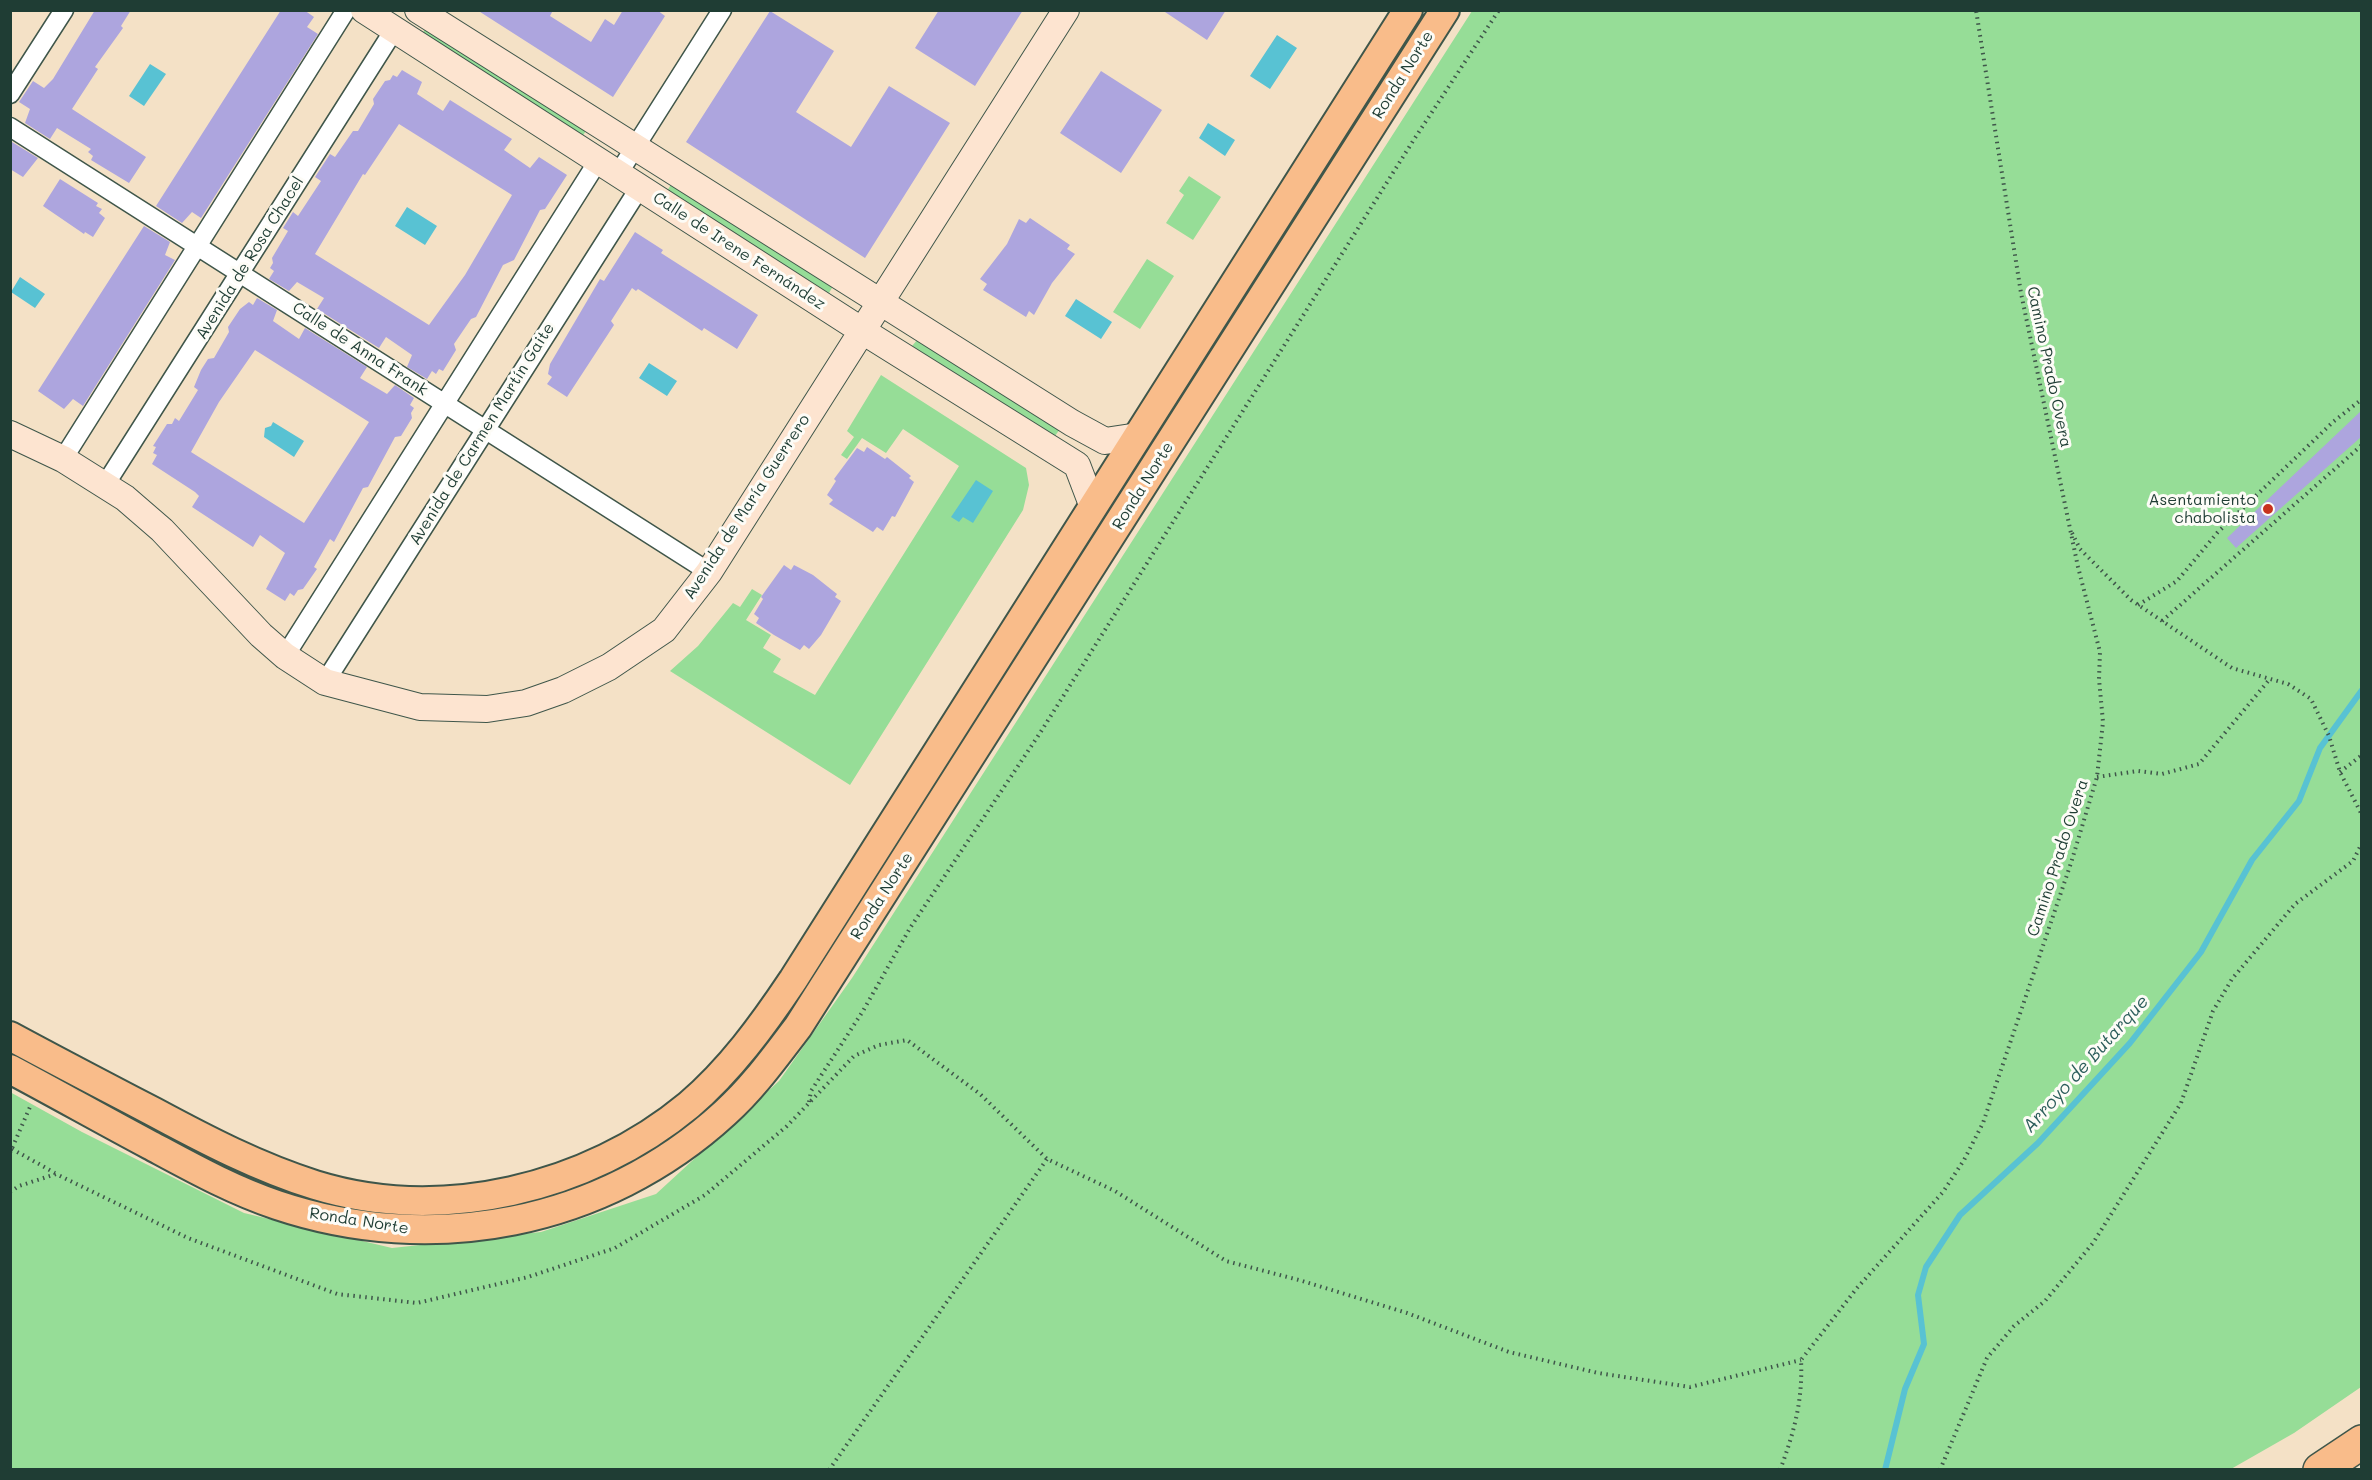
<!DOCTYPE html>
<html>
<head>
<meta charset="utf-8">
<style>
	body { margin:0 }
	#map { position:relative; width:2372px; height:1480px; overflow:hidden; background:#f4e1c6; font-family:Mali,sans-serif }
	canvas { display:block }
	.frame { position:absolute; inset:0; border:12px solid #1f3d34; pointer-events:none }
</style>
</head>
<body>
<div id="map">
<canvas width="2372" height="1480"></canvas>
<div class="frame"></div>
</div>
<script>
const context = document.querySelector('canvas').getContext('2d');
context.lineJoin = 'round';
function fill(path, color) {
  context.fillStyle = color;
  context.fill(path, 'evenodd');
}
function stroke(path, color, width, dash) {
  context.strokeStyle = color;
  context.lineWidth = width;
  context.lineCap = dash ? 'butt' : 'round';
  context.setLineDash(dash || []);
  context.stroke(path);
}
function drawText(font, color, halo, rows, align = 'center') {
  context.font = font + ' Mali,sans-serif';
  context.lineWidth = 6;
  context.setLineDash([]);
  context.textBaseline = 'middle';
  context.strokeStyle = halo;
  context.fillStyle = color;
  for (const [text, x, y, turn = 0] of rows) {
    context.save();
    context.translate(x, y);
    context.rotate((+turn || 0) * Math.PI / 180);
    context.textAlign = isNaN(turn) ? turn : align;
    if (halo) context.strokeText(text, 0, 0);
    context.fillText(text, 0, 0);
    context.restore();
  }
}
fill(new Path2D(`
	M1472,11h889v1376l-67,46 -63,36h-2220l-1,-377 72,40 162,81 148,35 149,-16 115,-38 123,-113 73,-103z
	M426,27l161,102 -5,8 -161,-101z
	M1189,176l32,21 -28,43 -27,-17 18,-28 -5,-4z
	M672,183l161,103 -4,7 -162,-102z
	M1147,259l27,17 -34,53 -27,-17z
	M918,339l142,90 -5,7 -143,-90z
	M881,375l145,93 3,17 -6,25 -173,275 -180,-114 28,-25 35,-43 7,4 12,-18 10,6 -16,25 25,15 -8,13 18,11 -8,13 42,23 144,-229 -56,-37 -17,24 -24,-15 -15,21 -6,-4 13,-18 -7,-6z`), '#96dd97');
fill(new Path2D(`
	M1277,35l20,13 -27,41 -20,-13z
	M150,64l16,10 -22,32 -15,-10z
	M1208,123l27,17 -10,16 -26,-18z
	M407,207l30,19 -12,19 -30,-19z
	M20,277l25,17 -10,14 -24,-16z
	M1076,299l36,23 -11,17 -36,-23z
	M649,363l28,18 -10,15 -28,-18z
	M273,422l31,19 -10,16 -30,-20 1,-9 6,-2z
	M976,480l17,11 -20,32 -10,-6 -4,5 -8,-5z`), '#58c2d3');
stroke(new Path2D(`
	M1885,1470l20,-81 19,-45 -6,-49 8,-28 34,-52 78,-72 92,-100 71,-91 51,-92 47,-59 21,-53 42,-58`), '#58c2d3', 6);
fill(new Path2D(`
	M95,10h36l-10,16 2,2 -28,39 3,2 -26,40 74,48 -17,26 -38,-23 2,-4 -5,-4 3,-3 -34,-21 -7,11 -25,-16 5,-14 -11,-7 14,-21 11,7 9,-9z
	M281,10h23l10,7 -7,10 11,7 -117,184 -9,-6 -10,11 -26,-17z
	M477,10h76l-3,6 41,26 14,-23 9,6 9,-15h34l8,6 -52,81z
	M939,10h84l-48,76 -60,-38z
	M1162,10h64l-19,30z
	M770,11l64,40 -38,61 55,35 38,-61 61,37 -85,135 -179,-116z
	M402,70l20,12 -5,12 26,17 7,-11 62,39 -8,11 26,18 9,-11 28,18 -22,34 -5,1 -26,50 -11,5 -27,52 -5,2 -17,25 2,6 -13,21 -4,-2 -3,5 -4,-3 -5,8 -20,-12 5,-12 -26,-18 -7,11 -62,-39 7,-11 -27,-16 -8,9 -20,-12 5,-8 -4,-3 3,-5 -1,-5 16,-27 -5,-3 10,-16 5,4 23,-35 -6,-4 15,-23 5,3 18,-26h5l16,-27 -1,-5 12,-18 5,-1 3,-5 4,2zM399,124l113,71 -47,80 -36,50 -114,-71 48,-80 2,1z
	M1101,71l61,39 -41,63 -61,-40z
	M12,142l26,16 -15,19 -13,-8z
	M60,179l38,24 -2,3 6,3 -3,4 6,5 -12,19 -8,-5 -1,2 -41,-28z
	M1030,218l40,27 -3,4 8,5 -23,29 -18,32 -5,-4 -3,6 -43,-27 4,-6 -7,-5 27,-35 12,-25 7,4z
	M144,226l26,16 -5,13 10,5 -92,146 -10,-7 -9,10 -26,-18z
	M635,232l28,18 -2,3 97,62 -21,34 -33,-21 -2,3 -64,-42 -2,2 -4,-3 -21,33 3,4 -47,72 -20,-13 5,-7 -4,-3 2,-10 50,-85 4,2z
	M257,298l20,12 -4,11 26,18 6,-11 62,39 -7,11 27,16 8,-9 19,13 -4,7 4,3 -3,5 1,5 -11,18 -6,1 -27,50 -5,1 -29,54 -4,-3 -16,28 3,2 -14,20 -5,1 -4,6 -4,-3 -5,8 -19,-12 19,-36 -25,-18 -7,12 -61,-40 7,-11 -4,-4 -43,-28 5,-9 -4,-2 3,-6 -3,-1 14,-22h5l3,-6 4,3 19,-31 -4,-3 7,-17 7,-11 6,-1 15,-26 -1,-5 12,-18 9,-7 4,3zM255,350l114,72 -65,101 -113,-71 28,-50z
	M2361,411v26l-125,111 -9,-10z
	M867,447l18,12 2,-2 24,19 -2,2 5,4 -19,35 -3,-1 -9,15 -6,-4 -4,5 -44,-28 4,-4 -6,-5 9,-14 -2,-2 23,-31 7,4z
	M784,565l7,5 3,-5 19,10 24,19 -2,3 6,4 -20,34 -12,14 -5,-4 -4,5 -26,-15 -18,-12 3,-5 -5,-4 9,-15 -2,-2z`), '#ada5de');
const street = new Path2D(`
	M10,94l54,-84
	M10,127l699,445
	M618,174l104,-164
	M63,459l283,-449
	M105,485l289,-455
	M285,656l313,-495
	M325,682l315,-495`);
const secondary = new Path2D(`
	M364,10l497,320 216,135 16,42
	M418,10l654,413 33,18 33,-5
	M10,434l53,25 62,39 37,32 99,105 24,21 40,26 95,25 67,2 39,-6 37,-13 46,-23 55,-37 45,-58 357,-562`);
const primary = new Path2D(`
	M10,1036c48,26 96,51 144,76 52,28 104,55 161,73 126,39 273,4 374,-80 41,-35 74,-80 104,-125l615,-970
	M10,1069c47,25 93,51 140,76 41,22 82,45 127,60 155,52 326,20 448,-92 28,-25 50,-56 73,-86l647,-1017`);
const highway = new Path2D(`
	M2320,1470l42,-28`);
stroke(street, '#3f564a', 21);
stroke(secondary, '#3f564a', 28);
stroke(primary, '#3f564a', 32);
stroke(highway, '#3f564a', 36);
stroke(new Path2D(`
	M2072,533l8,16 51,51 101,68 56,16 23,15 18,37 11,36 22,43
	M2138,605l39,-24 40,-48 116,-111 29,-23
	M2162,621l200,-176
	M2340,772l22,-17
	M2097,777l41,-6 24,3 37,-10 70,-84
	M809,1102l2,-11 52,-80 47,-83 130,-195 373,-592 86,-131
	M12,1149l43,24
	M10,1153l20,-46
	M10,1192l9,-6 37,-12 132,64 149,56 80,9 111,-26 87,-29 90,-53 82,-69 67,-70 25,-11 28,-5 73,54 67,65 68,32 111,70 73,19 108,33 102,39 89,21 92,14 111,-27
	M829,1470l218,-311
	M1780,1470c14,-37 23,-70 21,-110l56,-72 86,-96 21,-32 19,-37 88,-260 26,-86 6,-55 -4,-43 1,-27 -22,-85 -57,-274 -45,-283
	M1940,1470l47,-112 27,-32 31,-25 48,-58 88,-140 32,-92 19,-32 63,-75 58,-43 9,-18`), '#3f564a', 4, [1.5, 4.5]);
stroke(street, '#fff', 18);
stroke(secondary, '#fde4d0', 26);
stroke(primary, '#f9bc8a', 28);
stroke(highway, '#f9bc8a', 33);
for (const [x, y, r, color] of [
	[2268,509,6,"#c8321e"]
]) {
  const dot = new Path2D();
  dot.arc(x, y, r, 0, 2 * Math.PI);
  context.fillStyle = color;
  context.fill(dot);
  stroke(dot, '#fdfcf7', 2);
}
drawText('16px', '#1f3d34', '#fdfcf7', [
	["Ronda Norte",1403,75,-58],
	["Calle de Irene Fernández",739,251,33],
	["Avenida de Rosa Chacel",250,258,-58],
	["Calle de Anna Frank",360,349,33],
	["Camino Prado Overa",2049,367,78],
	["Avenida de Carmen Martín Gaite",482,434,-58],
	["Ronda Norte",1143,486,-58],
	["Avenida de María Guerrero",747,507,-57],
	["Camino Prado Overa",2058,858,-72],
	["Ronda Norte",882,896,-57],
	["Ronda Norte",359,1221,9]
]);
drawText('16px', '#1f3d34', '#fdfcf7', [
	["Asentamiento",2256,500],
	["chabolista",2256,518]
], 'right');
drawText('italic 18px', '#2d5e5c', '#fdfcf7', [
	["Arroyo de Butarque",2086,1064,-48]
]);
</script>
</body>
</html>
